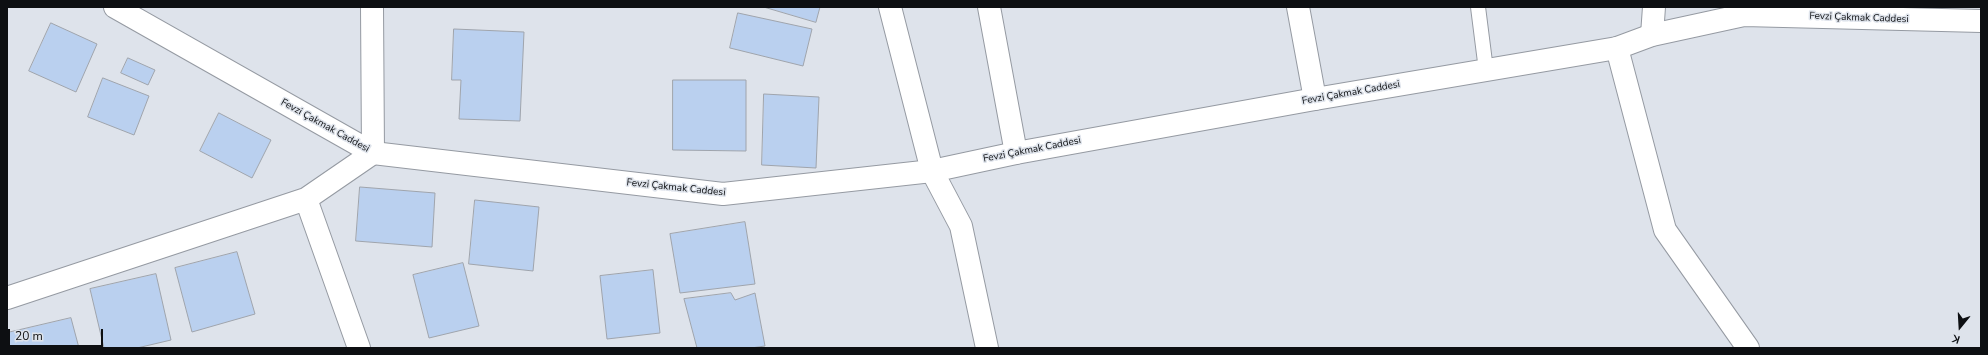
<!DOCTYPE html>
<html>
<head>
<meta charset="utf-8">
<style>
	body { margin:0 }
	#map { position:relative; width:1988px; height:355px; overflow:hidden; background:#dee3eb; font-family:"Nunito Sans",sans-serif }
	canvas { display:block }
	.frame { position:absolute; inset:0; border:8px solid #0d0f12; pointer-events:none }
	.north { position:absolute; left:1940px; top:307px; width:40px; height:40px; -webkit-text-stroke:3px #dee3eb; paint-order:stroke; rotate:198deg; font-size:11px; font-weight:700; line-height:16px; text-align:center; color:#0d0f12 }
	.north::after { content:''; display:block; margin:auto; width:14px; height:18px; background:#0d0f12; clip-path:polygon(50% 0,100% 100%,50% 72%,0 100%) }
	.scale { position:absolute; left:8px; top:329px; width:95px; height:18px; box-sizing:border-box; border:2px solid #0d0f12; border-top:0; padding-left:5px; font-size:12px; line-height:14px; white-space:nowrap; color:#0d0f12; -webkit-text-stroke:3px #dee3eb; paint-order:stroke }
</style>
</head>
<body>
<div id="map">
<canvas width="1988" height="355"></canvas>
<div class="frame"></div>
<div class="north">K</div>
<div class="scale">20 m</div>
</div>
<script>
const context = document.querySelector('canvas').getContext('2d');
context.lineJoin = 'round';
function fill(path, color) {
  context.fillStyle = color;
  context.fill(path, 'evenodd');
}
function stroke(path, color, width, dash) {
  context.strokeStyle = color;
  context.lineWidth = width;
  context.lineCap = dash ? 'butt' : 'round';
  context.setLineDash(dash || []);
  context.stroke(path);
}
function drawText(font, color, halo, rows, align = 'center') {
  context.font = font + ' "Nunito Sans",sans-serif';
  context.lineWidth = 3;
  context.setLineDash([]);
  context.textBaseline = 'middle';
  context.strokeStyle = halo;
  context.fillStyle = color;
  for (const [text, x, y, turn = 0] of rows) {
    context.save();
    context.translate(x, y);
    context.rotate((+turn || 0) * Math.PI / 180);
    context.textAlign = isNaN(turn) ? turn : align;
    if (halo) context.strokeText(text, 0, 0);
    context.fillText(text, 0, 0);
    context.restore();
  }
}
const building = new Path2D(`
	M764,7h56l-4,15z
	M738,13l74,16 -9,37 -73,-18z
	M51,23l46,21 -21,48 -47,-21z
	M454,29l70,3 -4,89 -61,-2 2,-39h-9z
	M128,58l27,12 -7,15 -27,-12z
	M103,78l46,18 -15,39 -46,-18z
	M673,80h73v71l-73,-1z
	M764,94l55,3 -3,71 -54,-3z
	M219,113l52,27 -19,38 -52,-27z
	M360,187l75,6 -3,54 -76,-6z
	M475,200l64,7 -6,64 -64,-7z
	M745,222l10,62 -75,9 -10,-59z
	M237,252l18,62 -63,18 -17,-64z
	M463,263l16,63 -50,12 -16,-63z
	M653,270l7,63 -53,6 -7,-63z
	M156,274l15,66 -34,8h-33l-14,-59z
	M731,293l4,7 20,-7 10,53 -14,2h-54l-13,-49z
	M71,318l8,30h-72v-15z`);
fill(building, '#bad0ef');
stroke(building, '#9fa4ac', 1);
const lane = new Path2D(`
	M1478,7l8,63`);
const street = new Path2D(`
	M890,7l42,164 29,55 26,122
	M989,7l27,146
	M1298,7l17,92
	M1652,35l2,-28
	M1617,48l48,182 83,118
	M306,199l53,149
	M7,298l299,-99 67,-46 -1,-146`);
const secondary = new Path2D(`
	M115,7l258,146 350,41 209,-23 84,-18 299,-54 302,-51 35,-13 92,-20 237,6`);
stroke(lane, '#959aa2', 16);
stroke(street, '#959aa2', 24);
stroke(secondary, '#959aa2', 24);
stroke(lane, '#fff', 14);
stroke(street, '#fff', 22);
stroke(secondary, '#fff', 22);
drawText('10px', '#0d0f12', '#dee3eb', [
	["Fevzi Çakmak Caddesi",1859,18,2],
	["Fevzi Çakmak Caddesi",1351,93,-10],
	["Fevzi Çakmak Caddesi",325,126,29],
	["Fevzi Çakmak Caddesi",1032,150,-11],
	["Fevzi Çakmak Caddesi",676,188,6]
]);
</script>
</body>
</html>
